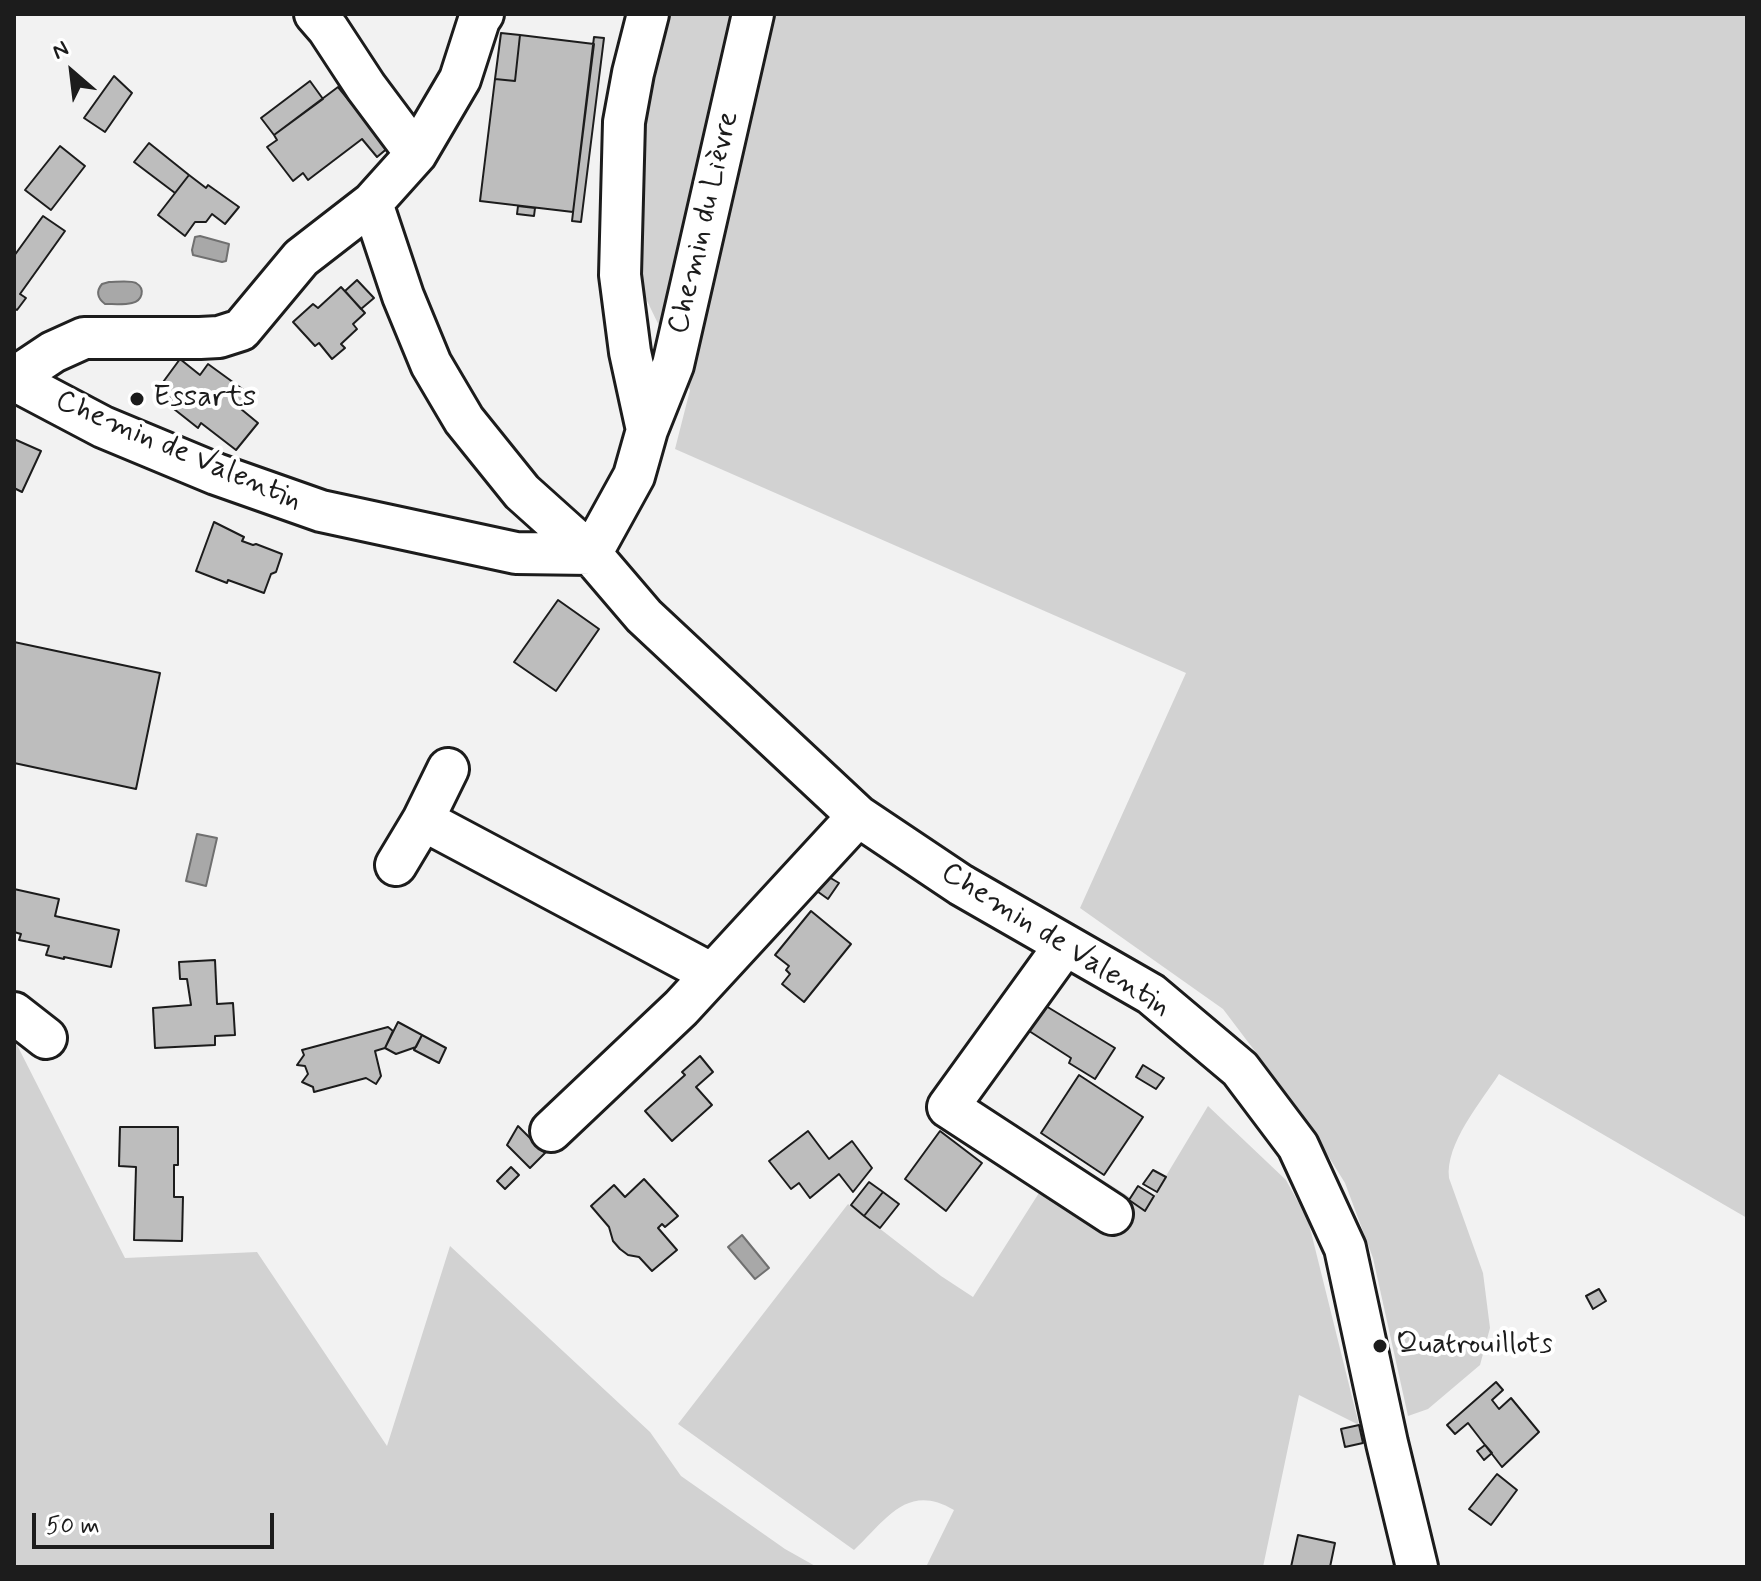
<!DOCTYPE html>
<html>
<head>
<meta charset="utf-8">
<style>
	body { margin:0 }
	#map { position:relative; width:1761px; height:1581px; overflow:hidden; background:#f2f2f2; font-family:Mynerve,sans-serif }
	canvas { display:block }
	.frame { position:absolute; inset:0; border:16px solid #1c1c1c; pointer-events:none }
	.north { position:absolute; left:32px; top:32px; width:80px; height:80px; -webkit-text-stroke:6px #fff; paint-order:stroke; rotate:332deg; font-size:22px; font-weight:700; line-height:32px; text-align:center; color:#1c1c1c }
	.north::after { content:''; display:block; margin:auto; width:28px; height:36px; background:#1c1c1c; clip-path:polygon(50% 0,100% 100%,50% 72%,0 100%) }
	.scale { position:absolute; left:32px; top:1513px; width:242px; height:36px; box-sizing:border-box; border:4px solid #1c1c1c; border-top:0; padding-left:10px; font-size:24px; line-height:28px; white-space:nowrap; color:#1c1c1c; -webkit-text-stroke:6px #fff; paint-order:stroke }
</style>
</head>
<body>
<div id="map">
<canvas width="1761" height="1581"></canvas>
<div class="frame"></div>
<div class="north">N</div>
<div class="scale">50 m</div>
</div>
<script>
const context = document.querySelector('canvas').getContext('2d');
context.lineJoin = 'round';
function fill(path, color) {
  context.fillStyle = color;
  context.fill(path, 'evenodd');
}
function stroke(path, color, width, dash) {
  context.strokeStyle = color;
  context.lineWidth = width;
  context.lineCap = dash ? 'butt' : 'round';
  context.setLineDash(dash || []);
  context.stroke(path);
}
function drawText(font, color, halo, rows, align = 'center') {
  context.font = font + ' Mynerve,sans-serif';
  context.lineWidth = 8;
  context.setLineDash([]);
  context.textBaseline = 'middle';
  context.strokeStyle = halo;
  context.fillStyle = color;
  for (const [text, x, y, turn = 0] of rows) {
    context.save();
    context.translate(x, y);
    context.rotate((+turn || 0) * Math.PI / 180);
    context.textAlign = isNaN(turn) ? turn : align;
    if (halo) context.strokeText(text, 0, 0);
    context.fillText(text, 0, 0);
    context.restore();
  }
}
fill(new Path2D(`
	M649,14h1098v1204l-248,-144c-18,28 -54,70 -50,104l34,95 7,55 -10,37 -52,44 -20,7 -35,-158 -28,-75 -44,-71 -78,-103 -143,-101 106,-235 -511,-224 15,-59 -80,-166z
	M14,1039l111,219 132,-6 130,194 63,-200 200,186 31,44 104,73 32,18h-803z
	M1208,1106l78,74 22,40 51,205 -60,-30 -36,172h-337l28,-57c-47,-28 -68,10 -100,40l-176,-126 170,-220 93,72 32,21 90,-142 68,43 -2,3 16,10z`), '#d2d2d2');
const water = new Path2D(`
	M200,236l29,8 -3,17 -4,1 -29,-7 -1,-5 3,-13z
	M109,282c7,0 21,-2 27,1 10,6 6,18 -4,20 -8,2 -18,1 -27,1 -8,-6 -9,-13 -3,-20z
	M197,834l20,4 -11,48 -20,-5z
	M742,1235l27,33 -14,11 -27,-32z`);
fill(water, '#a8a8a8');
stroke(water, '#707070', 2);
const building = new Path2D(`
	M501,33l19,2 -5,46 -20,-2z
	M520,35l74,9 -21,168 -93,-11 15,-122 20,2z
	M594,37l10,1 -23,184 -9,-1z
	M114,76l18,17 -27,39 -21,-14z
	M310,81l13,18 -49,36 -13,-17z
	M338,87l13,16 9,-7 35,46 -18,15 -15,-18 -54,41 -5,-7 -10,8 -26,-34 10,-7 -3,-5z
	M149,143l40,32 -14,18 -41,-31z
	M60,146l25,20 -34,44 -26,-20z
	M189,175l17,13 2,-3 31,22 -14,17 -13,-10 -6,8h-11l-10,14 -27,-21z
	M518,206l17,2 -1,8 -17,-2z
	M43,216l22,15 -45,63 6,4 -9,12 -3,-2v-52z
	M357,280l17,18 -13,11 -16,-18z
	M341,287l24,26 -12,11 4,5 -16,15 4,4 -13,11 -13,-16 -4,3 -22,-24 20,-18 5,4z
	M180,359l20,16 8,-11 44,32 -11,13 17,14 -22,27 -35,-27 -3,5 -24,-19 4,-5 -20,-15z
	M14,439l27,12 -19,41 -8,-4z
	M214,522l30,15 -2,4 11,4 3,-1 26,10 -6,18 -5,2 -7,19 -36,-13 -1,3 -31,-12z
	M558,600l41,29 -43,62 -42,-29z
	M14,642l146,31 -24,116 -122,-26z
	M817,870l22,13 -11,16 -21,-15z
	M14,889l45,10 -4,17 64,14 -8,37 -47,-10v2l-18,-4 3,-9 -30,-6 2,-6 -7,-2z
	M811,911l40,33 -47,58 -22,-18 8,-10 -4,-4 3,-4 -14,-11z
	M215,960l2,44 16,-1 2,32 -20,1v9l-60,3 -2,-40 38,-3 -4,-26h-7l-1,-17z
	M1041,1003l74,45 -20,31 -26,-16 2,-5 -45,-29z
	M398,1022l24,13 -6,12 -20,7 -11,-6z
	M388,1027l5,4 -8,17 -10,3 6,25 -5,8 -10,-6 -52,14 -1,-5 -11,-5 6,-8 -3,-8 -8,-1 7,-10 -2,-5z
	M422,1035l24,13 -7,15 -25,-13z
	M700,1056l13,16 -17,15 16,18 -40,36 -27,-30 40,-36 -3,-3z
	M1143,1065l21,13 -8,11 -20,-12z
	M1079,1075l64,42 -39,58 -63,-42z
	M518,1126l27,27 -15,15 -23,-23z
	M120,1127h58v38h-4v32h9l-1,44 -48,-1 2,-73 -17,-1z
	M808,1131l21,28 23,-18 20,27 -19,24 -14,-18 -29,24 -11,-15 -8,6 -22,-28z
	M940,1131l42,32 -36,48 -41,-32z
	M511,1167l8,8 -14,14 -8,-8z
	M1153,1170l13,7 -9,15 -14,-8z
	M644,1179l34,37 -13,11 -3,-3 -4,4 19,22 -25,21 -13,-14 -11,-2 -8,-6 -7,-8 -4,-14 -18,-21 23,-21 11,12z
	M869,1182l14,10 -19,24 -13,-11z
	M1138,1186l16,10 -9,15 -16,-11z
	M883,1192l16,12 -19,24 -16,-12z
	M1599,1289l7,12 -13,8 -7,-13z
	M1496,1382l7,8 -11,10 7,9 12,-11 28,34 -37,35 -34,-44 -13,11 -8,-9z
	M1359,1425l4,18 -18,4 -4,-18z
	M1485,1445l7,8 -8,7 -7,-9z
	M1497,1474l20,16 -26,35 -22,-16z
	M1298,1535l37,8 -5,24h-39z`);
fill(building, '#bdbdbd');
stroke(building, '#1c1c1c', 2);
const minor = new Path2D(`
	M315,14l13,15 38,58 50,67
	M372,203l31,93 28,68 33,56 58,72 69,62 43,-78 13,-46 26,-65 80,-351
	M14,378l39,-26 31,-14h116l19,-1 22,-7 60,-72 71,-55 44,-49 44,-75 19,-59 4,-6
	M14,380l89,47 113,47 105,37 195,42 75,1 53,62 214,200 103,69 190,109 89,75 58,77 47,102 42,195 30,124
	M647,430l-17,-78 -10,-77 4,-153 9,-49 15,-59
	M423,820l289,154
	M396,865l27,-45 25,-51
	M1065,945l-117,162 164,107
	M14,1013l32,25
	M551,1131l130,-123 177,-192`);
stroke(minor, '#1c1c1c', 46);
stroke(minor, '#fff', 40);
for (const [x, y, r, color] of [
	[137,399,8,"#1c1c1c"],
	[1380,1346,8,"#1c1c1c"]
]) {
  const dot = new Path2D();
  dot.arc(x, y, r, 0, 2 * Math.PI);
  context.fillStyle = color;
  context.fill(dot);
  stroke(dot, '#fff', 3);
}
drawText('30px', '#1c1c1c', '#fff', [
	["Chemin du Lièvre",705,223,-77],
	["Chemin de Valentin",178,452,23],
	["Chemin de Valentin",1055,941,32]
]);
drawText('30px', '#1c1c1c', '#fff', [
	["Essarts",153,399],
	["Quatrouillots",1396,1346]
], 'left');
</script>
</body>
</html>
